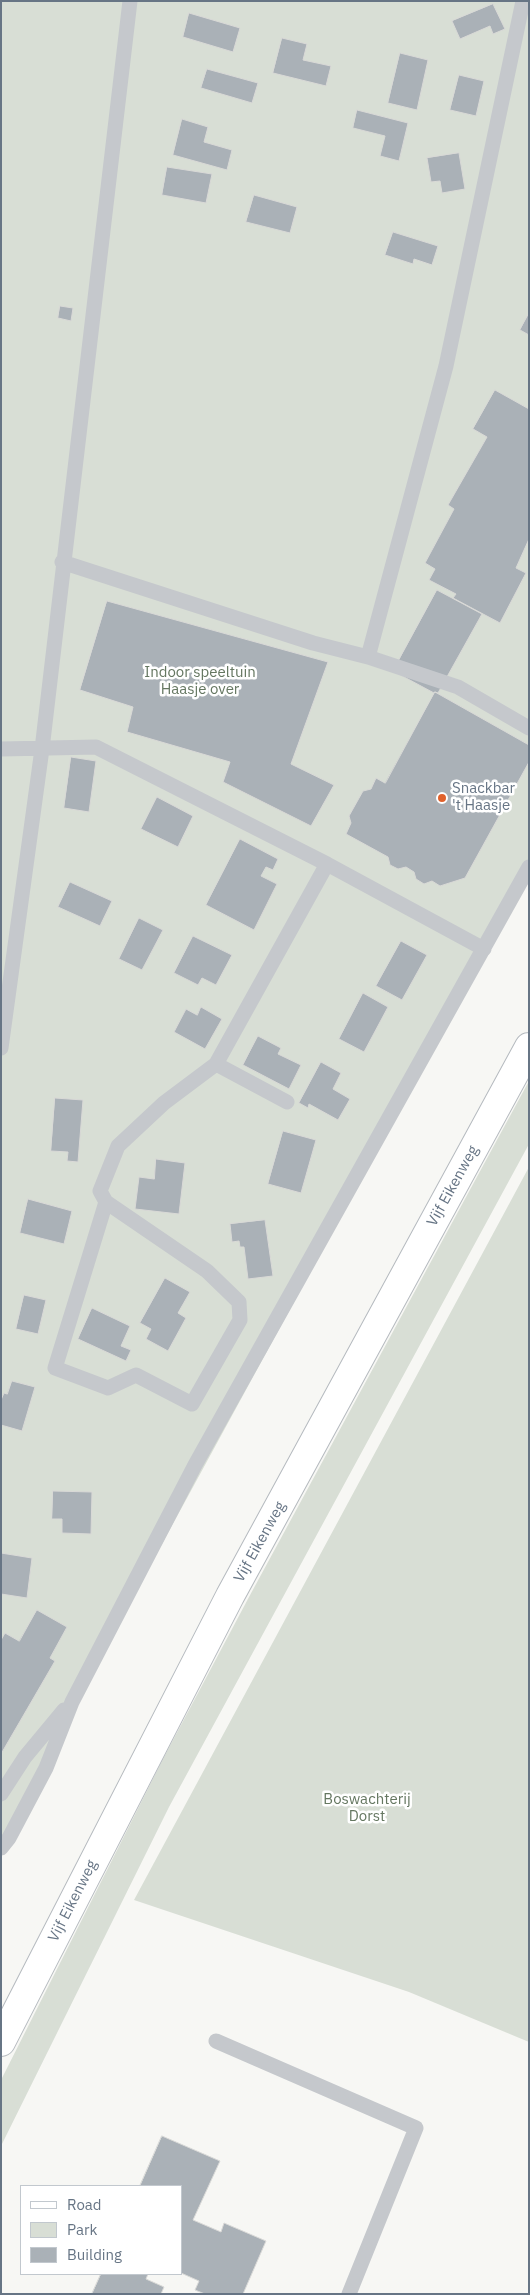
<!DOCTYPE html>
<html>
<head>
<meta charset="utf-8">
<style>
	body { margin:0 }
	#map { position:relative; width:530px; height:2295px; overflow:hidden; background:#f7f7f4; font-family:"IBM Plex Sans",sans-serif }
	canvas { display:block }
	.frame { position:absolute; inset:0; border:2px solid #677585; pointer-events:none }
	.legend { position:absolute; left:20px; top:2185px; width:162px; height:90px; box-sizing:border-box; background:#fff; border:1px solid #c2c8ce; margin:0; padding:6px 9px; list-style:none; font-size:15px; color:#677585 }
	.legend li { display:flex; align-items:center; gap:10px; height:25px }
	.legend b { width:25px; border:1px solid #c2c8ce }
</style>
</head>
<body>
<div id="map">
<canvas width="530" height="2295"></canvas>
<div class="frame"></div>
<ul class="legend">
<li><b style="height:6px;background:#fff"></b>Road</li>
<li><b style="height:14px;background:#d8ded5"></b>Park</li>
<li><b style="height:14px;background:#aab1b7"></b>Building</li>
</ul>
</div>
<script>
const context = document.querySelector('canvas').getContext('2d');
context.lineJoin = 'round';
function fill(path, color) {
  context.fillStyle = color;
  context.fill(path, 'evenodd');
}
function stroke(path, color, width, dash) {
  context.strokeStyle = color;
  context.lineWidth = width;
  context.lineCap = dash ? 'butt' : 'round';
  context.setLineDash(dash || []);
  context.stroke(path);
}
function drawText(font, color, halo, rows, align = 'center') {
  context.font = font + ' "IBM Plex Sans",sans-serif';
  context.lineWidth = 5;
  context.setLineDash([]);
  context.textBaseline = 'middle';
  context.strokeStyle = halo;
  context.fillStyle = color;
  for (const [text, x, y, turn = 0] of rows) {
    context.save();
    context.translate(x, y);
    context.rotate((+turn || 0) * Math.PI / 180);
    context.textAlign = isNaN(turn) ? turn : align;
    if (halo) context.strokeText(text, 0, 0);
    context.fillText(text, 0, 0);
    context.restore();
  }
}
fill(new Path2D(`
	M1,1h528v870l-528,968z
	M529,1081v63l-360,663 -168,339v-66l163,-323 85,-160z
	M529,1167v875l-120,-50 -275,-92z`), '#d8ded5');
const building = new Path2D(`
	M493,4l12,25 -12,5 -3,-8 -30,13 -8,-18z
	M189,13l51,15 -7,24 -50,-15z
	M282,38l25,6 -4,16 28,6 -5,20 -53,-13z
	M400,53l28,7 -11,50 -29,-7z
	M207,69l51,14 -6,20 -51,-15z
	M459,75l25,6 -8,35 -26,-6z
	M357,110l51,13 -9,38 -19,-5 5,-20 -32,-8z
	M182,119l26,8 -4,15 28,8 -5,20 -54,-15z
	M459,153l6,36 -23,4 -2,-12 -9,1 -4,-24z
	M167,167l45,7 -6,29 -44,-8z
	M254,195l43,12 -7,26 -44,-11z
	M393,232l45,14 -6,19 -18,-6 -1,5 -28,-9z
	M60,306l13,2 -2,13 -13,-3z
	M529,313v22l-9,-5z
	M495,390l34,19v130l-13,29 10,5 -26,50 -47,-25 3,-4 -27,-14 6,-11 -10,-6 29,-54 -6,-4 39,-68 -14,-8z
	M437,590l45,24 -44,79 -3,-1 -1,1 -41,-22z
	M107,601l221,61 -37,102 43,21 -23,41 -88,-44 7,-20 -103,-30 6,-25 -53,-17z
	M435,692l94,53v17l-64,116 -25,8 -8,-5 -8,3 -8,-5 -2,-7 -8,-5 -8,2 -8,-4 -2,-8 -42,-23 5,-11 -2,-7 14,-25 8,-2 5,-11 9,5z
	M71,757l25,4 -7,51 -25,-4z
	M157,797l36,19 -15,31 -37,-18z
	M240,839l38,20 -5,11 -7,-3 -5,9 16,8 -23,46 -48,-25z
	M70,882l42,19 -12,25 -42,-19z
	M139,918l24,12 -21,40 -23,-11z
	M193,936l39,19 -16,30 -14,-7 -4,7 -24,-12z
	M401,941l26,14 -25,45 -26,-14z
	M363,993l25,14 -24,45 -25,-13z
	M201,1007l21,12 -17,30 -31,-17 12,-23 11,6z
	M258,1036l23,12 -3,6 23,11 -12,24 -46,-24z
	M321,1062l20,11 -8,16 17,10 -12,21 -29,-16 -1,4 -9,-5z
	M55,1098l28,2 -5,62 -11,-1 1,-9 -17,-1z
	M283,1131l33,9 -15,53 -33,-9z
	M156,1159l29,4 -6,51 -44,-5 4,-32 15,2z
	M28,1199l44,12 -8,33 -44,-11z
	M265,1220l8,56 -25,3 -4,-32h-4l-1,-6 -7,1 -2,-18z
	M165,1278l25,14 -12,21 8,5 -18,33 -22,-12 5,-10 -11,-6z
	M24,1295l22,5 -8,34 -22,-5z
	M92,1308l38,18 -9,20 10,4 -5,11 -48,-22z
	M12,1381l23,6 -13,44 -21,-6v-25l3,-7 3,1z
	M53,1491l39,1 -1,42 -29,-1v-14h-10z
	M1,1553l31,5 -5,40 -26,-4z
	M37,1610l30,17 -17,31 5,3 -54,93v-114l4,-7 14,8z
	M162,2136l58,25 -27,59 28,12 3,-9 42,18 -23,53h-38l-10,-4 4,-9 -18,-8v-87h-41z
	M101,2274h47l-2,5 18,8 -3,7h-69z`);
fill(building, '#aab1b7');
stroke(building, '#d9d9d7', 1);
const secondary = new Path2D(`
	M1,2042l229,-446 299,-549`);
stroke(secondary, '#b5babf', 30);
stroke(new Path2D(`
	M62,562l251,81 55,14 78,-291 77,-365
	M368,657l90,30 71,41
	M1,749l95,-2 231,117 -111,200 -52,39 -46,43 -18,45 6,11 101,69 32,31 1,18 -48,84 -56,-29 -28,13 -53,-20 51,-166
	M327,864l157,85
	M1,1048l41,-299 88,-748
	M216,1064l71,38
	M1,1794l24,-37 39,-47
	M1,1848l8,-10 37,-70 26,-66 123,-237 334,-598
	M216,2041l200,87 -67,166`), '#c5c8cc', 15);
stroke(secondary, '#fff', 28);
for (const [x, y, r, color] of [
	[442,798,5,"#e0612b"]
]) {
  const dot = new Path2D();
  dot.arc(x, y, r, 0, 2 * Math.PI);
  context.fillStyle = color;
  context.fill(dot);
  stroke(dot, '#fff', 2);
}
drawText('15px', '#657761', '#fff', [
	["Indoor speeltuin",200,673],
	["Haasje over",200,690],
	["Boswachterij",367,1800],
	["Dorst",367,1817]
]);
drawText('15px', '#677585', '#fff', [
	["Snackbar",452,789],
	["'t Haasje",452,806]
], 'left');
drawText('15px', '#677585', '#fff', [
	["Vijf Eikenweg",453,1186,-61],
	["Vijf Eikenweg",260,1542,-61],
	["Vijf Eikenweg",73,1901,-63]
]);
</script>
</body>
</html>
